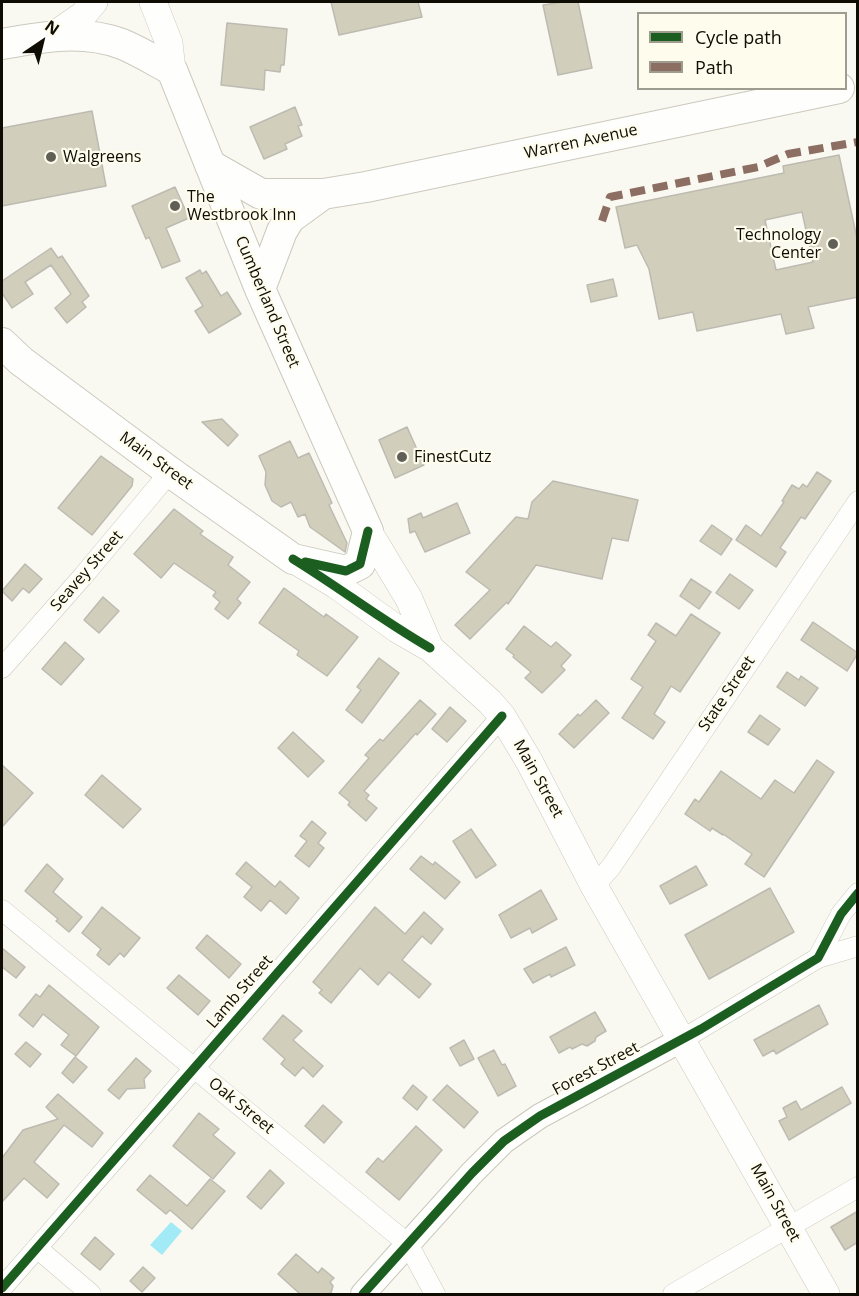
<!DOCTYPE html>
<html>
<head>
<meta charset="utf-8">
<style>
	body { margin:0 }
	#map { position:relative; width:859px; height:1296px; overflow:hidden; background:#faf9f1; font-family:"Open Sans",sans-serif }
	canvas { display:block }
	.frame { position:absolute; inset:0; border:3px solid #0f0d03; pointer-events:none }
	.legend { position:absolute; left:637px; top:12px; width:210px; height:78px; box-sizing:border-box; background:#fefced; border:2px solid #9e9c8f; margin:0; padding:8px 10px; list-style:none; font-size:18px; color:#0f0d03 }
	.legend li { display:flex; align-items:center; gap:12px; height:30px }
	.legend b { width:30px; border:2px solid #9e9c8f }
	.north { position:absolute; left:12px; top:12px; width:60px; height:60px; -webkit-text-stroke:4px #fefced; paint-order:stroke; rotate:35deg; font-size:16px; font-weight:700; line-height:24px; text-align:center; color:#0f0d03 }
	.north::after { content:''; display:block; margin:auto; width:21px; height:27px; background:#0f0d03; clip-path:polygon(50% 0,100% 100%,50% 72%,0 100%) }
</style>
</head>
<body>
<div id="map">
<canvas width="859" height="1296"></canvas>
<div class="frame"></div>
<ul class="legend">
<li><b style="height:8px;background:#1b5e20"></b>Cycle path</li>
<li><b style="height:8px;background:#8d6e63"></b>Path</li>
</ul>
<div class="north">N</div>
</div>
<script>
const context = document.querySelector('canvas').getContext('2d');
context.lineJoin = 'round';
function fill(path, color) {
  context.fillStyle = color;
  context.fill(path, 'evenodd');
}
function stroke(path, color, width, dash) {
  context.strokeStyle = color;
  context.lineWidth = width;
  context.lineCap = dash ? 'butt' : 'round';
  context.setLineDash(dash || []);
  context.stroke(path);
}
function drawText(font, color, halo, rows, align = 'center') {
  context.font = font + ' "Open Sans",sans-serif';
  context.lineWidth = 4.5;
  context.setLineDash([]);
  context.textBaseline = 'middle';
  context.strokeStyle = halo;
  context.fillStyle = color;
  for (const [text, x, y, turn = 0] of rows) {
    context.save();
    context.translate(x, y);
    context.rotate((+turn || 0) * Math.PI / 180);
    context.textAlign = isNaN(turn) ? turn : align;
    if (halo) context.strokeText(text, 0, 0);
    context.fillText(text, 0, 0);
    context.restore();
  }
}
fill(new Path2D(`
	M171,1222l11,9 -20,24 -12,-10z`), '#a2eaf5');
const building = new Path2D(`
	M331,2h87l4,15 -83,18z
	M563,2h15l14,66 -34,7 -15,-70z
	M227,23l60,6 -3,36h-3l-1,7 -15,-2 -1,20 -43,-5z
	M295,107l7,18 -4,1 4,10 -17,8 2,5 -23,10 -14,-32z
	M92,111l14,75 -104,20v-78z
	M839,155l19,88v54l-50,10 6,21 -28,6 -5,-20 -84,17 -4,-19 -34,7 -10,-50 -12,-24 -12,3 -9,-41 168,-34 -1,-7zM802,212l11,50 -37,8 -11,-50z
	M175,187l14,31 -23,10 14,33 -18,7 -13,-31 -3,2 -14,-33z
	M51,248l7,10 4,-2 27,40 -7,6 4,5 -19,16 -12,-15 16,-14 -20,-29 -26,17 8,12 -21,14 -10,-15v-12z
	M200,270l2,4 4,-3 15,25 6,-4 14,22 -32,19 -14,-22 8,-5 -17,-28z
	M613,279l4,17 -26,6 -4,-17z
	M222,419l16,16 -10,11 -26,-24z
	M407,427l17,38 -29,13 -16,-38z
	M290,441l8,17 11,-5 23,50 -3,2 18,38 -2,9 -35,-25 -5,-13 -7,3 -7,-15 -10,5 -9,-6 -7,-16 1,-13 -7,-16z
	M101,456l32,23 -1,7 -40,49 -34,-27z
	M817,472l14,9 -26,38 -4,-2 -21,31 6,4 -10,15 -40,-27 10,-15 15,11 23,-34 -2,-1 10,-16 7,4 4,-5 4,3z
	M553,481l85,19 -10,41 -16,-3 -10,41 -66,-14 -28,39 -1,-2 -37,37 -15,-14 35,-35 -24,-18 50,-55 12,2 4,-17z
	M457,503l13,30 -45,19 -10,-21 -5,2 -2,-14 13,-6 2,5z
	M174,509l29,22 -3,3 33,23 -5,8 22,17 -13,17 4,4 -13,16 -13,-10 5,-7 -7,-6 3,-4 -42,-29 -13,15 -27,-24z
	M712,525l20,14 -11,16 -21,-14z
	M25,564l17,15 -13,14 -6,-5 -11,13 -10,-10z
	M730,574l23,16 -14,19 -23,-16z
	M691,579l20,13 -12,17 -19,-13z
	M284,588l40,29 2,-3 32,23 -31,39 -30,-21 2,-4 -40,-28z
	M103,597l16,14 -20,22 -15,-13z
	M691,614l29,19 -40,59 -9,-6 -17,28 11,8 -12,17 -31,-21 21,-31 -12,-8 25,-38 -8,-6 8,-12 20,13z
	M813,622l45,31 -11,18 -46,-31z
	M524,626l27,21 5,-5 15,13 -10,11 4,4 -23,23 -17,-15 6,-6 -18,-15 1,-2 -8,-6z
	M65,642l19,17 -23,26 -19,-16z
	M379,658l20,15 -37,50 -16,-13 15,-20 -4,-3z
	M787,672l12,8 2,-4 17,12 -13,18 -28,-19z
	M420,700l16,14 -19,21 -1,-2 -52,58 5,4 -3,4 11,9 -11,13 -18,-16 2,-3 -11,-9 30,-35 -4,-3 15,-16 3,2z
	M596,700l13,13 -35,35 -15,-14 19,-20 2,2z
	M450,707l16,14 -19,21 -15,-13z
	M760,715l20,14 -12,16 -20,-13z
	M293,732l31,29 -16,16 -30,-29z
	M817,760l17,12 -70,105 -19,-13 7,-10 -29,-20v1l-11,-7 -2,3 -25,-17 10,-15 4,3 22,-31 40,28 14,-19 19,13z
	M2,765l31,28 -31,34z
	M102,775l39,34 -18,19 -38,-33z
	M312,821l14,12 -8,10 6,5 -15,19 -14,-11 12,-15 -7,-5z
	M471,829l25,36 -20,13 -23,-37z
	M421,856l12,9 2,-3 25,20 -15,17 -35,-30z
	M246,862l29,25 5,-6 19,17 -13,16 -16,-14 -9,11 -17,-14 8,-10 -16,-13z
	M47,864l16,15 -10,13 29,25 -13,15 -13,-11 2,-2 -33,-28z
	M696,866l11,19 -37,19 -10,-18z
	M770,888l24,44 -85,47 -24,-44z
	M541,890l16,29 -25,14 -2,-5 -19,10 -12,-23z
	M102,907l38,31 -16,19 -4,-4 -11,12 -12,-10 4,-6 -19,-16z
	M375,907l30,27 19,-22 19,17 -12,15 -9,-8 -20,24 29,24 -12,14 -30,-26 -11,13 -18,-17 -29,35 -12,-10 3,-3 -9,-8z
	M207,935l34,29 -12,14 -33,-30z
	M566,947l9,18 -24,12 -1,-3 -17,9 -9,-14z
	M2,948l23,19 -9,11 -14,-11z
	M179,975l31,26 -12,14 -31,-27z
	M49,985l50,42 -23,29 -15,-11 8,-10 -26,-21 -10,13 -14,-12 17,-21 4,3z
	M819,1005l9,19 -52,30 -2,-4 -11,6 -9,-16z
	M595,1012l11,19 -10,6 -1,4 -8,5 -5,-2 -10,5 -2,-2 -11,6 -9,-16z
	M283,1015l19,16 -9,9 30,26 -10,11 -10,-10 -8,9 -14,-12 4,-5 -22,-20z
	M464,1040l10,19 -14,7 -10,-18z
	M26,1042l15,12 -11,13 -15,-13z
	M494,1050l8,15 3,-1 11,22 -18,10 -20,-38z
	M75,1057l12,10 -14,16 -11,-10z
	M136,1058l15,13 -7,8 1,9 -18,1 -8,10 -11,-9z
	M413,1085l14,12 -10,13 -14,-12z
	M447,1085l31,27 -14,16 -31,-28z
	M842,1087l9,16 -62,37 -10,-19 8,-4 -4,-9 13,-7 5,9z
	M58,1094l45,39 -11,14 -28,-22 -30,37 25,22 -12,14 -23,-20 -22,24v-44l21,-28 35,-11 -12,-12z
	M323,1105l19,17 -18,21 -19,-17z
	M199,1113l20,16 -6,6 22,18 -22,26 -40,-33z
	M416,1126l26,24 -43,50 -33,-28 12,-14 5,4z
	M270,1170l14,13 -23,26 -14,-12z
	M150,1175l37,31 23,-27 15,12 -33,38 -22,-19 -4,4 -29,-24z
	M858,1211v31l-13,8 -14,-23z
	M95,1237l19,17 -14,16 -19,-16z
	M296,1254l22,19 4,-5 12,10 -4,4 3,4 -2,7 -4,1h-27l-22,-20z
	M143,1267l12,11 -13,14 -12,-11z`);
fill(building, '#d1cebc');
stroke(building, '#bdbbb1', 1.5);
const minor = new Path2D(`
	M2,668l82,-93 86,-103
	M594,886l17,-19 247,-366
	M2,910l406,334 27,50
	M818,958l40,-12
	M683,1039l135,-81 23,-44 17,-21
	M37,1248l54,46
	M2,1288l500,-572
	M673,1294l185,-107`);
const tertiary = new Path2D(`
	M363,1294l109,-121 32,-32 36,-25 143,-77`);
const secondary = new Path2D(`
	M153,2l16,41 3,27
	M54,35l29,-20 11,-13
	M368,531l41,68 21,49
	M301,564l35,21 61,44 33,19 60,54 12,14 27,45 65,125 232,408`);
const primary = new Path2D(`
	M2,44c39,-7 80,-15 120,0 17,7 33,17 50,26l88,219 108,242 -8,33 -14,7 -53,-12 -123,-87 -149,-111 -19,-18
	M210,165l51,29h62l43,-7 473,-99
	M260,289l22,-58 8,-13 33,-24`);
stroke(minor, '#cbc9be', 21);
stroke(tertiary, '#cbc9be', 26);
stroke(secondary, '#cbc9be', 28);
stroke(primary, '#cbc9be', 32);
stroke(minor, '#fefefd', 20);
stroke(tertiary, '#fefefd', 24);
stroke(secondary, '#fefefd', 27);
stroke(primary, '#fefefd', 30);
stroke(new Path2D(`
	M602,221l8,-24 148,-30 30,-13 70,-12`), '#8d6e63', 8, [15, 8]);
stroke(new Path2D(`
	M293,559c47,29 90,62 137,89
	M305,562l41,9 14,-7 8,-33
	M2,1288l500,-572
	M363,1294l109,-121 32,-32 36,-25 161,-87 117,-71 23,-44 17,-21`), '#1b5e20', 9);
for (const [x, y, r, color] of [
	[51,157,6,"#616056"],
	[175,206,6,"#616056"],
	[833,244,6,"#616056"],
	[402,457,6,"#616056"]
]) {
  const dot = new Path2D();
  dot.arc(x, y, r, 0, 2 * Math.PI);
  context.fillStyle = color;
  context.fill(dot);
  stroke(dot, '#fefced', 2);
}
drawText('16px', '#0f0d03', '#fefced', [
	["Warren Avenue",581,142,-12],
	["Cumberland Street",267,302,67],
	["Main Street",156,461,36],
	["Seavey Street",87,571,-49],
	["State Street",727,694,-56],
	["Main Street",538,779,61],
	["Lamb Street",240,992,-49],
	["Forest Street",596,1069,-28],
	["Oak Street",241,1106,39],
	["Main Street",775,1203,61]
]);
drawText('16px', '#0f0d03', '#fefced', [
	["Walgreens",63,157],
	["The",187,197],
	["Westbrook Inn",187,215],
	["Technology",821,235,"right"],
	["Center",821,253,"right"],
	["FinestCutz",414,457]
], 'left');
</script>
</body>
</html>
